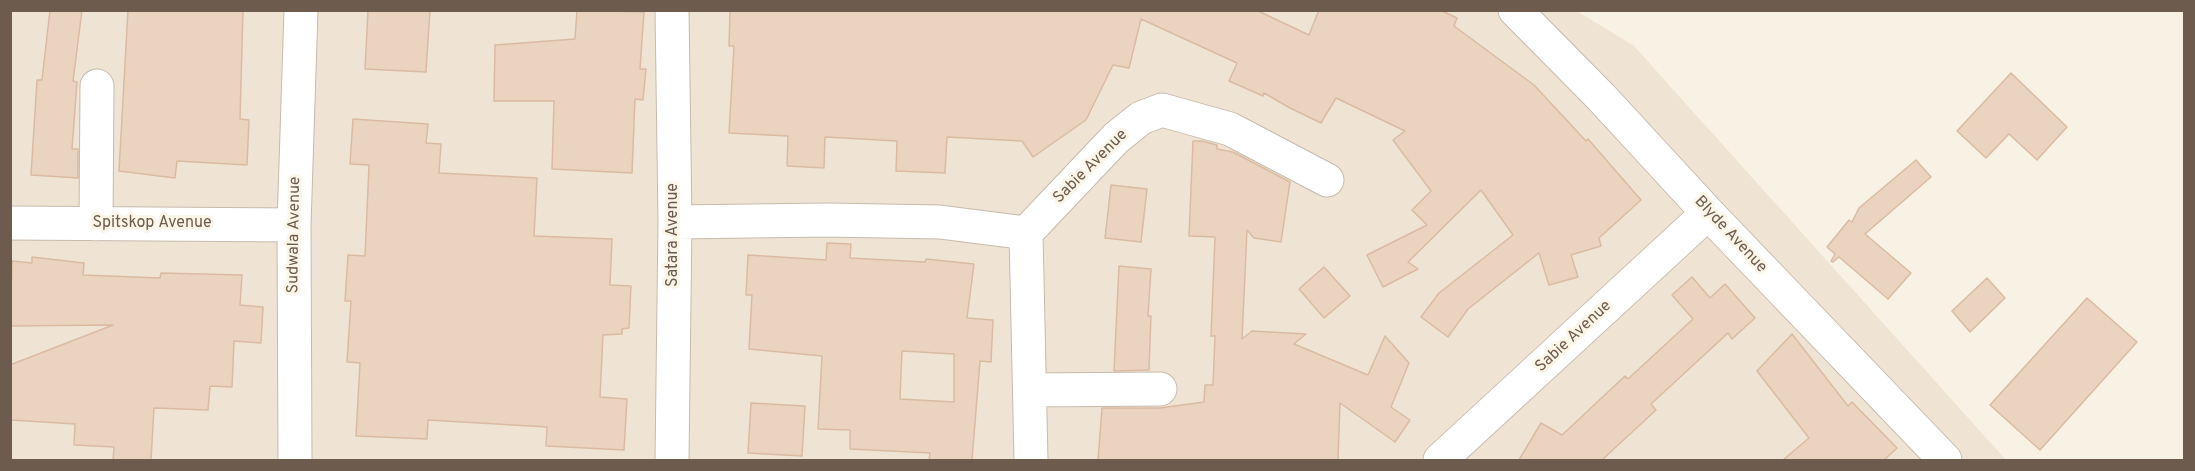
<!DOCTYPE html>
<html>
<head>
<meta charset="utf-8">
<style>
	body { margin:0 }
	#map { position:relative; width:2195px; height:471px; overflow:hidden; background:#f8f2e4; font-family:Overpass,sans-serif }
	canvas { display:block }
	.frame { position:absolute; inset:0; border:12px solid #6d5b4d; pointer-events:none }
</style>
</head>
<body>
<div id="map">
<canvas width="2195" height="471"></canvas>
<div class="frame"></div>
</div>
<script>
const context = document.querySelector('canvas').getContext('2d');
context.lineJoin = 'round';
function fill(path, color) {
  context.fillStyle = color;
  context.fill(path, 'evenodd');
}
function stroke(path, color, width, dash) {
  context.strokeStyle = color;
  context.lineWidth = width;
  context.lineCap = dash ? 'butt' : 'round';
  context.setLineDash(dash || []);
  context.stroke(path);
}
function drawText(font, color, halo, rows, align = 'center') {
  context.font = font + ' Overpass,sans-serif';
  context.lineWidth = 6;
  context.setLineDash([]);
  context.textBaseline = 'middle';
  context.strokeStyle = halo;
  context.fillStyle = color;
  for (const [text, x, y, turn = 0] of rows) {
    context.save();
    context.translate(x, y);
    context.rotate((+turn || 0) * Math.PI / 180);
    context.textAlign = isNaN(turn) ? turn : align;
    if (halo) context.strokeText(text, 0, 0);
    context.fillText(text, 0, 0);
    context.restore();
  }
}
fill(new Path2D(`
	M10,11h1567l57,35 372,414h-1995z`), '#efe4d3');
const building = new Path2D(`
	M50,10h32l-9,71 4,1 -5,67h6v29l-47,-3 6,-95h5z
	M128,10h115l-3,109 9,1 -2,45 -70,-4 -2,17 -56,-7z
	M368,10h62l-4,62 -61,-3z
	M577,10l67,2 -4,57h6l-3,31 -8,-1 -3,74 -80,-4 2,-68h-60l1,-56 80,-6z
	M730,10h526l53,25 10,-25h121l17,8 -3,8 80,59 52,56 2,-2 53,61 -42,38 2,8 -30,9 7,22 -29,8 -10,-32 -71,56 -20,28 -27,-20 18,-24 74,-58 -32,-45 -73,72 10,7 -35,18 -16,-32 60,-30 -15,-15 19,-19 -38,-51 12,-9 -69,-33 -15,25 -31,-15 -26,-15 -1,3 -34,-15 8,-18 -96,-44 -12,49 -16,-3 -27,55 -53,37 -11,-16 -75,-4 -2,36 -49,-2 1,-30 -72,-4 -1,31 -37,-2 1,-30 -59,-3 5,-87h-5z
	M2011,73l56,54 -30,33 -28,-26 -23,24 -29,-27z
	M353,119l75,5 -2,19 15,1 -2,29 98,5 -3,58 78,3 -2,46 21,1 -2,42 -7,1v5l-19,1 -3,62 27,2 -3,51 -78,-4 1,-19 -119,-7 -1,19 -71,-3 4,-73 -13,-1 4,-61h-6l3,-46 17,1 4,-91 -19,-1z
	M1193,141h9l15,4v4l16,3 57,30 -9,60 -27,-4 -7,-8 -5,109 10,-8 54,3 -12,10 74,31 17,-39 24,27 -18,44 19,13 -15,22 -55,-39 -2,57h-240l4,-52h58l44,-6 1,-17h8l2,-49h-4l4,-99 -26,-1z
	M1916,160l15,17 -66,57 46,39 -23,26 -49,-42 -6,5 -2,-1 4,-7 -8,-7 22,-27 3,2 7,-14z
	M1111,185l36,4 -6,53 -36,-4z
	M827,243l24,1 -1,14 75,4 1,-3 48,5 -7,54 26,2 -2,42 -11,-1 -8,99h-43l1,-7 -80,-4v-19l-32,-1 4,-73 -73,-7 3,-54h-6l2,-40 78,5zM902,351l52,3v48l-54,-3z
	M32,257l52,6 -1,12 77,3 1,-5 81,2 -2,30 23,2 -2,36 -27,-2 -2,46 -22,-1 -2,24 -54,-2 -3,52h-38l1,-13 -40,-2 1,-21 -65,-4v-55l103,-40 -103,1 2,-65 20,2z
	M1119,266l32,3 -3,47h3l-2,54 -35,1z
	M1324,267l26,29 -26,22 -25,-29z
	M1692,277l18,21 15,-14 30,34 -23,21 -4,-6 -77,71 5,6 -53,49 2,1h-86l22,-37 21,12 63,-59 3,3 65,-60 -21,-24z
	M1987,278l18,20 -35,34 -18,-21z
	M2087,298l50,44 -97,108 -50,-45z
	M1792,334l56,72 4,-4 45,46 -13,12h-101l26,-22 -52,-67z
	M751,403l54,3 -3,50 -54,-3z`);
fill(building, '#ead3bf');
stroke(building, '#dabba2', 1.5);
const street = new Path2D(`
	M1515,10l87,88 106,115 237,247
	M675,222l152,-2 113,2 86,11
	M10,223l284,2
	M96,224l1,-138
	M1030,390l130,-1
	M295,460l-1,-235 7,-215
	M672,460l3,-238 -3,-212
	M1031,460l-5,-227 90,-95 25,-20 21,-8 68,19 97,51
	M1440,460l268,-247`);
stroke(street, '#c7baac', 35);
stroke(street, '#fff', 33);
drawText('16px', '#6d5b4d', '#fcf6e9', [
	["Sabie Avenue",1091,167,-45],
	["Spitskop Avenue",152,224],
	["Sudwala Avenue",295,235,-89],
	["Satara Avenue",674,235,-90],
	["Blyde Avenue",1730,235,47],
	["Sabie Avenue",1574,337,-43]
]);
</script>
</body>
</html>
